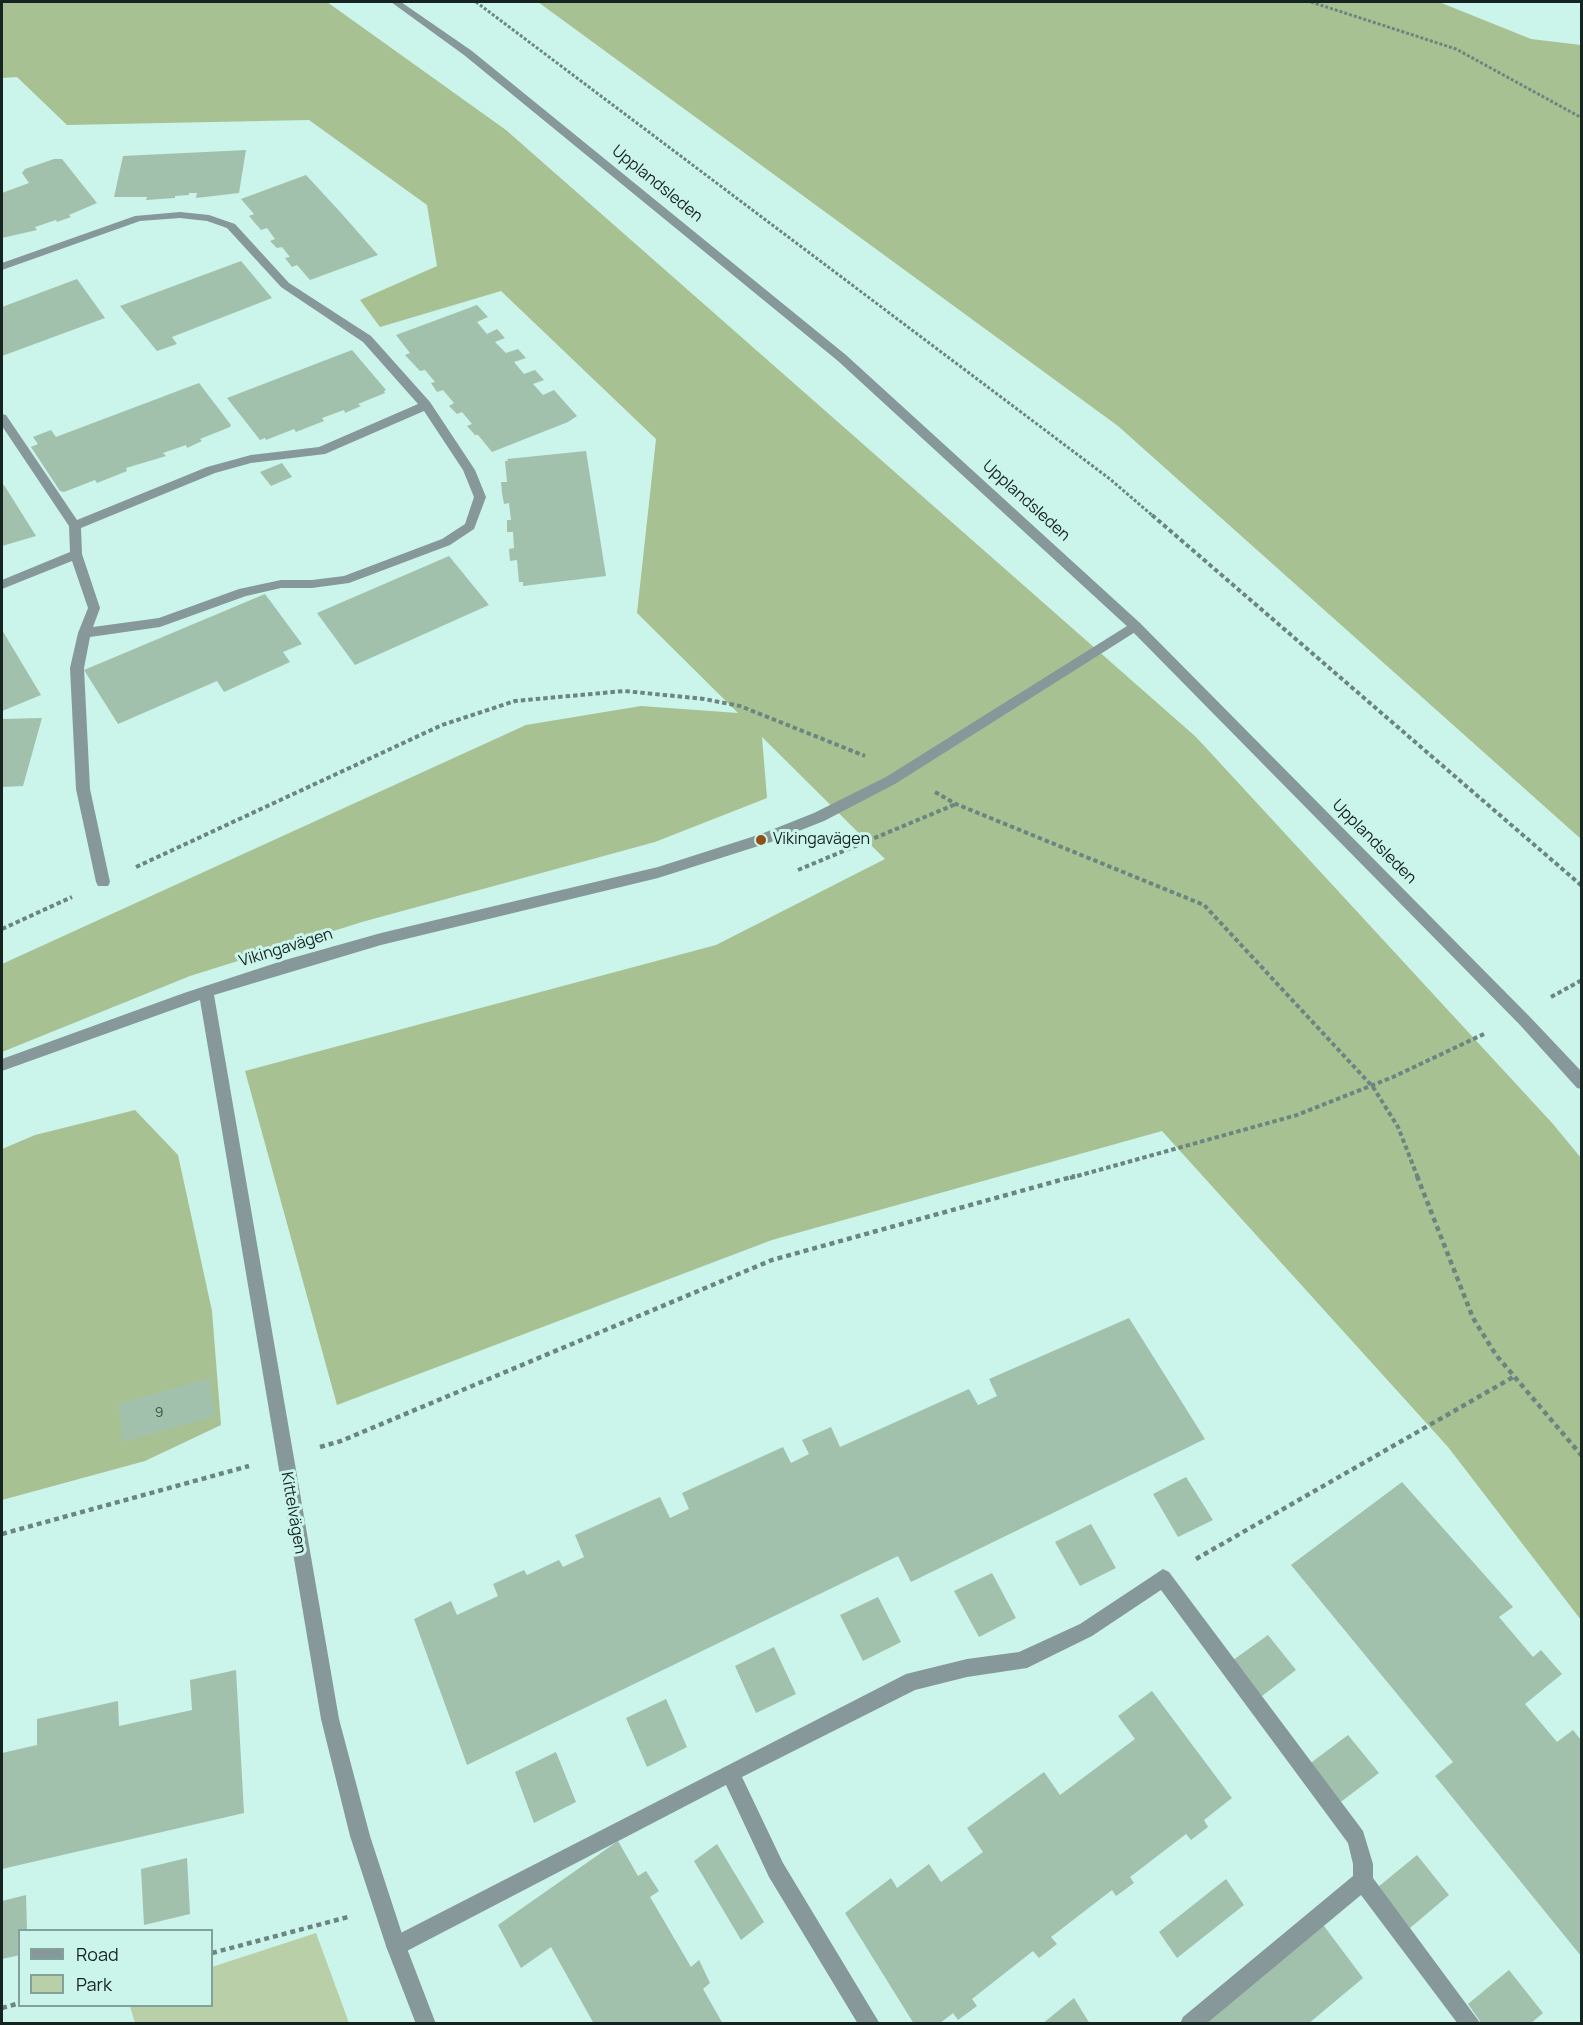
<!DOCTYPE html>
<html>
<head>
<meta charset="utf-8">
<style>
	body { margin:0 }
	#map { position:relative; width:1583px; height:2025px; overflow:hidden; background:#cbf4ea; font-family:Manrope,sans-serif }
	canvas { display:block }
	.frame { position:absolute; inset:0; border:3px solid #152421; pointer-events:none }
	.legend { position:absolute; left:18px; top:1929px; width:195px; height:78px; box-sizing:border-box; background:#cbf4ea; border:2px solid #82a19a; margin:0; padding:8px 10px; list-style:none; font-size:18px; color:#152421 }
	.legend li { display:flex; align-items:center; gap:12px; height:30px }
	.legend b { width:30px; border:2px solid #82a19a }
</style>
</head>
<body>
<div id="map">
<canvas width="1583" height="2025"></canvas>
<div class="frame"></div>
<ul class="legend">
<li><b style="height:8px;background:#87989a"></b>Road</li>
<li><b style="height:16px;background:#b9cfa7"></b>Park</li>
</ul>
</div>
<script>
const context = document.querySelector('canvas').getContext('2d');
context.lineJoin = 'round';
function fill(path, color) {
  context.fillStyle = color;
  context.fill(path, 'evenodd');
}
function stroke(path, color, width, dash) {
  context.strokeStyle = color;
  context.lineWidth = width;
  context.lineCap = dash ? 'butt' : 'round';
  context.setLineDash(dash || []);
  context.stroke(path);
}
function drawText(font, color, halo, rows, align = 'center') {
  context.font = font + ' Manrope,sans-serif';
  context.lineWidth = 6;
  context.setLineDash([]);
  context.textBaseline = 'middle';
  context.strokeStyle = halo;
  context.fillStyle = color;
  for (const [text, x, y, turn = 0] of rows) {
    context.save();
    context.translate(x, y);
    context.rotate((+turn || 0) * Math.PI / 180);
    context.textAlign = isNaN(turn) ? turn : align;
    if (halo) context.strokeText(text, 0, 0);
    context.fillText(text, 0, 0);
    context.restore();
  }
}
fill(new Path2D(`
	M316,1933l33,90h-214l-5,-17h82v-39z`), '#b9cfa7');
fill(new Path2D(`
	M2,2h325l179,128 690,607 357,387 28,34v462l-133,-173 -286,-316 -390,109 -435,165 -92,-334 471,-126 169,-86 -123,-122 5,61 -112,44 -293,80 -172,54 -188,76v-88l524,-239 115,-19 97,7 -101,-100 19,-174 -155,-148 -121,36 -20,-27 77,-34 -10,-61 -118,-85 -242,5 -50,-48 -15,1z
	M538,2h901l92,37 50,6v794l-463,-413z
	M135,1110l43,45 34,156 9,114 -76,36 -143,39v-351l33,-14z`), '#a8c192');
fill(new Path2D(`
	M246,150l-7,43 -43,5 1,-5h-8v2l-14,1v2l-29,2 1,-3h-33l9,-41z
	M54,159h8l35,44 -28,12 2,2 -14,5 -1,-2 -21,7 2,3 -35,8v-45l27,-10 -7,-10 3,-4z
	M306,175l36,39 36,41 -68,25 -13,-15 -5,2 -7,-9 5,-1 -8,-10 -5,1 -7,-7 5,-2 -8,-11 -6,2 -7,-8 -5,-6 5,-2 -13,-15z
	M241,261l31,37 -100,39 5,7 -20,7 -37,-45z
	M77,279l28,39 -103,38v-49z
	M477,305l11,12 -11,5 10,12 10,-5 8,9 -10,4 11,11 12,-4 8,9 -12,4 10,12 11,-4 9,10 -11,4 10,11 11,-5 23,26 -9,6 -76,30 -14,-17h-3l-8,-9 5,-2 -10,-12 -5,2 -8,-8 5,-3 -11,-13 -6,2 -6,-9 4,-1 -10,-12 -5,1 -15,-16 5,-2 -14,-18z
	M352,350l34,40 -2,1 1,2 -27,11 3,2 -16,7 -1,-3 -22,8 2,3 -28,11 -2,-3 -28,11 -1,-2 -5,2 -33,-42z
	M199,383l32,42 -1,2 -30,12 2,2 -15,7 -1,-3 -23,8 3,3 -40,12 1,3 -30,12 -2,-3 -31,12 -4,-1 -29,-44 7,-3 -5,-7 18,-7 5,7z
	M586,451l20,125 -83,10v-4h-4l-2,-22 -7,1 -1,-12 5,-1 -1,-16h-6v-12h4l-2,-17 -5,1 -2,-11 -1,-11h6l-2,-21h3l-1,-2z
	M282,463l10,14 -21,9 -11,-14z
	M4,485l32,51 -34,10v-60z
	M449,556l40,49 -134,60 -38,-52z
	M265,594l37,50 -19,8 7,10 -66,30 -7,-11 -99,43 -34,-54z
	M2,630l39,65 -39,16z
	M42,718l-19,68 -21,1v-68z
	M1129,1318l76,121 -294,143 -13,-26 -431,209 -53,-146 37,-18 6,14 41,-19 -5,-12 31,-14 3,5 32,-15 4,7 21,-10 -9,-22 85,-38 10,21 19,-9 -7,-16 101,-46 8,16 18,-9 -7,-14 29,-13 9,20 129,-58 9,16 19,-9 -8,-17z
	M210,1378l5,38 -92,26 -5,-38z
	M1186,1477l27,43 -35,17 -25,-43z
	M1402,1482l111,125 -14,10 34,40 8,-7 21,24 -37,30 32,38 16,-12 8,10v216l-146,-180 18,-14 -162,-197z
	M1091,1524l25,44 -36,18 -25,-44z
	M992,1573l24,45 -37,19 -25,-46z
	M878,1597l23,45 -38,19 -23,-46z
	M1268,1635l28,35 -38,29 -29,-36z
	M774,1647l22,47 -40,19 -21,-47z
	M236,1670l8,143 -242,56v-116l35,-8v-26l81,-18 1,25 73,-16 -2,-30z
	M1152,1691l80,107 -28,22 4,7 -17,13 -5,-6 -56,43 4,6 -18,13 -4,-6 -61,47 6,7 -18,14 -6,-7 -61,48 5,7 -19,14 -5,-7 -14,11h-25l-69,-111 46,-35 6,10 32,-24 12,18 42,-30 -16,-24 77,-56 16,23 75,-56 -17,-23z
	M666,1699l21,48 -40,20 -21,-49z
	M1348,1735l31,38 -41,31 -30,-39z
	M556,1752l20,50 -42,21 -19,-51z
	M618,1841l20,35 8,-5 13,20 -9,6 41,70 8,-7 11,23 -7,6 20,35h-129l-43,-77 -30,21 -23,-43z
	M717,1844l47,78 -23,18 -47,-79z
	M1417,1855l32,40 -39,33 -32,-41z
	M187,1858l3,56 -46,11 -3,-56z
	M1226,1879l18,26 -67,53 -18,-26z
	M26,1895l1,35h-7v25l-18,4v-58z
	M1321,1922l42,56 -55,46h-111z
	M1509,1970l34,43 -13,11h-48l-14,-20z
	M1074,1998l16,26h-48z`), '#a2c1ac');
stroke(new Path2D(`
	M476,2l634,477 43,37
	M1311,2l145,47 126,69`), '#6b8680', 3, [3, 2]);
stroke(new Path2D(`
	M1152,515l430,371
	M935,792l21,12 248,101 169,182 25,40 20,51
	M136,867l306,-142 73,-24 109,-10 80,8 36,7 125,50
	M798,870l158,-66
	M2,929l70,-32
	M1551,997l31,-17
	M1070,1178l227,-63 96,-38 93,-44`), '#6b8680', 4, [4.5, 3]);
stroke(new Path2D(`
	M1417,1176l56,142 23,37 86,101
	M320,1447l21,-6 431,-181 303,-84
	M2,1534l247,-68
	M1196,1559l319,-183
	M212,1953l136,-36
	M2,2008l18,-5`), '#6b8680', 4.5, [5, 4]);
fill(new Path2D(`
	M180,212l29,3 26,9 54,59 82,53 59,66 45,68 11,27 -12,32 -24,16 -101,38 -37,5h-31l-35,8 -86,31 -70,10 -6,31 6,121 20,93 -2,4h-10l-2,-4 -20,-93 -6,-121 8,-35 10,-25 -16,-47 -70,28v-9l68,-28 -1,-26 -67,-100v-12l4,1 71,105 130,-53 44,-12 68,-8 99,-43 -55,-62 -82,-55 -54,-59 -20,-7 -27,-3 -40,3 -138,49v-7l133,-47zM424,411l39,59 11,27 -9,27 -23,15 -98,37 -32,4h-31l-42,9 -80,29 -66,9 7,-19 -18,-54 -1,-26 134,-55 36,-10 74,-9z
	M1163,1569l6,3 194,259 10,33v14l108,146h-23l-97,-129 -155,129h-26l3,-7 170,-141v-12l-5,-21 -187,-253 -69,46 -65,32 -60,9 -52,13 -173,87 41,86 97,161h-22l-89,-147 -43,-92 -323,168 -7,3 -7,-3 -3,-7 3,-7 517,-265 61,-15 52,-7 61,-28z`), '#87989a');
fill(new Path2D(`
	M1135,621l5,2 1,3 -1,3 -245,155 -71,37 -53,21 -113,36 -277,67 -167,50 125,724 31,117 36,110 30,78h-20l-30,-78 -36,-110 -29,-117 -121,-719 -198,71v-12l182,-66 101,-33 96,-27 277,-66 103,-33 53,-21 72,-36z`), '#87989a');
fill(new Path2D(`
	M391,2h10l71,49 374,304 294,268 390,394 52,55v17l-5,-1 -57,-63 -390,-396 -292,-268 -374,-306z`), '#87989a');
for (const [x, y, r, color] of [
	[761,840,6,"#905118"]
]) {
  const dot = new Path2D();
  dot.arc(x, y, r, 0, 2 * Math.PI);
  context.fillStyle = color;
  context.fill(dot);
  stroke(dot, '#cbf4ea', 2);
}
drawText('14px', '#384b44', null, [
	["9",159,1413]
]);
drawText('16px', '#152421', '#cbf4ea', [
	["Upplandsleden",657,184,39],
	["Upplandsleden",1026,501,42],
	["Upplandsleden",1374,842,45],
	["Vikingavägen",286,948,-17],
	["Kittelvägen",293,1513,80]
]);
drawText('16px', '#152421', '#cbf4ea', [
	["Vikingavägen",773,840]
], 'left');
</script>
</body>
</html>
